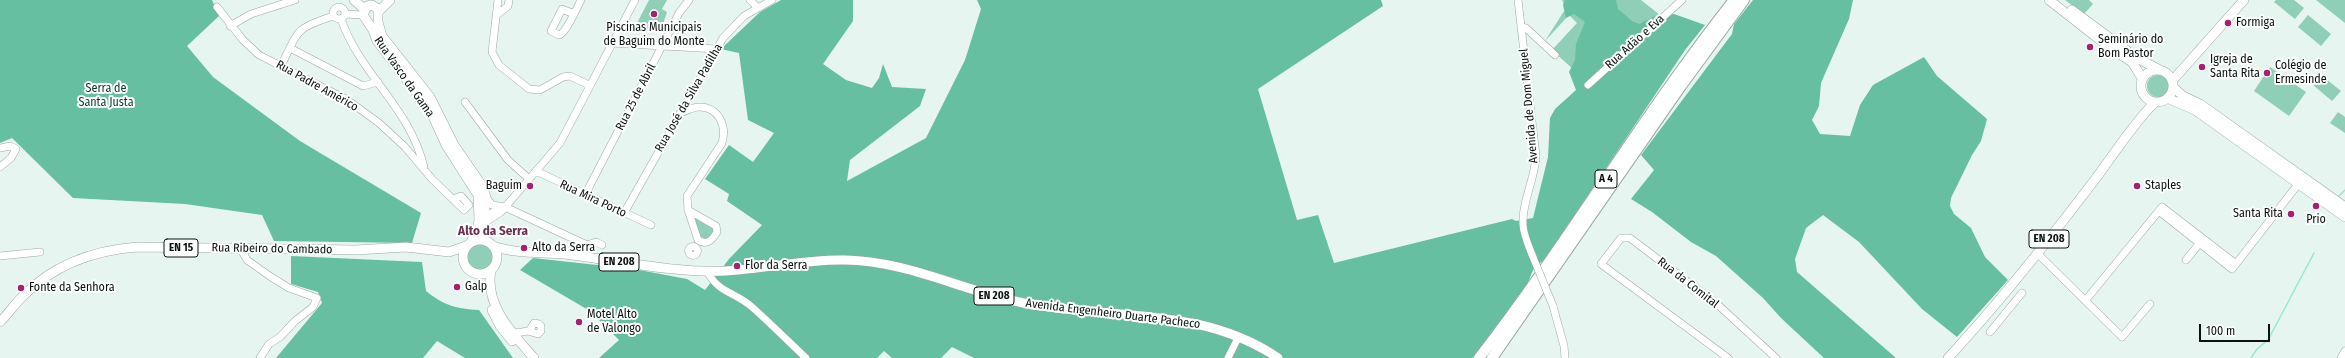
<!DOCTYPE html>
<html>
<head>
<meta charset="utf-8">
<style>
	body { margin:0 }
	#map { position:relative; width:2345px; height:358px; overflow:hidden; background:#e6f5ef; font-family:"Fira Sans Condensed",sans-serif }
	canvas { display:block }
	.scale { position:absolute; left:2199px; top:324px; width:71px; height:18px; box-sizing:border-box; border:2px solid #0d1210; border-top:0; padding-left:5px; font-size:12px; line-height:14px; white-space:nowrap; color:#0d1210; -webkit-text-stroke:3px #fcfffd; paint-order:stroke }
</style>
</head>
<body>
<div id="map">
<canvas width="2345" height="358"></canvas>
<div class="scale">100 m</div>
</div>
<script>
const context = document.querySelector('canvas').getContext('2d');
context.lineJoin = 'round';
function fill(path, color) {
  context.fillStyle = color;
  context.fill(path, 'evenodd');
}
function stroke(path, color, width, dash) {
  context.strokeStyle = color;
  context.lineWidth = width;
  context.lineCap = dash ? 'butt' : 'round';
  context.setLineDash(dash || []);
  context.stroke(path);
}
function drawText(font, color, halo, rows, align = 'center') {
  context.font = font + ' "Fira Sans Condensed",sans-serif';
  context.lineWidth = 4;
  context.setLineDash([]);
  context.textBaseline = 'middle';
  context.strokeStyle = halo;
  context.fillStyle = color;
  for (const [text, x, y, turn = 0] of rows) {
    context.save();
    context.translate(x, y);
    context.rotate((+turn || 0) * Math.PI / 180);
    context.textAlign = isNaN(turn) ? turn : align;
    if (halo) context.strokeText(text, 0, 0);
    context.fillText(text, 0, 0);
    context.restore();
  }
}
fill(new Path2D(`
	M649,0h18l-5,9 5,3 -4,12 -2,-1 -2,5 -7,-4 -4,7 -12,-6z
	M1562,0h79l19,15 -74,66 -34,-31 25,-27 -8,-8 -24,26 21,-33z
	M2065,0h24l4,4 -9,10z
	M2276,0h18l10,8 -9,11 -21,-17z
	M2316,0h29v23z
	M2308,15l23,19 -10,12 -23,-19z
	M2270,67l36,25 -17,24 -35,-25z
	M2147 86a11 11 0 1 1 22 0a11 11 0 1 1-22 0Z
	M2321,75l20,16 -9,10 -19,-16z
	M2338,112l7,5v16l-15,-10z
	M694,217l21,13 -7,9 -8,-1z
	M466 257a14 14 0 1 1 28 0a14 14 0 1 1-28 0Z`), '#8fceb7');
fill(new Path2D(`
	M0,0h212l7,16 -32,30 26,31 87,64 121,72 -9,30 -138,-2 -12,-26 -77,-11 -112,-6 -61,-60 -12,5z
	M781,0h72v21l-30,43 23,16 26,8 7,-10 4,-14 9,23 34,2 -6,17 -70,54 -3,21 79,-43 39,-78 16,-51 -4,-9h404l2,6 -125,83 39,131 21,-5 16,48 178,-44 4,2 17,-3 15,-61 2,-39 5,-9 21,-19 -7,-18 6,-12 1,-16 9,-22 -11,-8 -8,4 -3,-13 2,-5h51l2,9 14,12 7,3 14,-7 21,-3 31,11 -20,25 -141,211c-13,5 -12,15 -18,26 -12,23 -37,51 -54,71h-498l-22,-11 -11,11h-49l-8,-7 -7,7h-278l20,-18 -29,-29 -70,-41 13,-12 101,11 53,10 18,11 24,-31 33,-34 -35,-24 2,-7 -24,-15 24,-34 24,17 21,-29 -26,-13 -9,-67 -18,-4 39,-37z
	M1753,0h100l-4,19 -28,64 -2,23 -7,14 8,14 30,2 10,-31 13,-20 51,-28 13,19 50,43 -6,22 -9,14 -21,43 -1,8 4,8 17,14 14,29 23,23 -51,57 -35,-28 -63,-67 -36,-27 -17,13 -11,31 2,13 99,86h-72l-43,-40 -18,-20 -47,-42 -25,-14 -39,-30 -21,-13 23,-29 -13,-15 91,-121 2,-10z
	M291,256l131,6 4,29c17,14 31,18 53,19l34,48h-48l-28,-17 -14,17h-147l46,-55 -4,-11 -27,-8z`), '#67bfa1');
stroke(new Path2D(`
	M2339,196l6,-6
	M2251,358l6,-9 11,-9 46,-87`), '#93ebcb', 1.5);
const minor = new Path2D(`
	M498,0l-6,52 7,13 30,24 11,1 23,-13 7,-1 19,9
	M750,0l8,8
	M1518,0l18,156c-1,23 -14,45 -13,68 0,10 6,23 10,33
	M333 13a6 6 0 1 1 12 0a6 6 0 1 1-12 0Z
	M217,7l26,33 16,15 87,44 33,24 26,24 27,32 32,31 5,-5 -8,-9 -8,3
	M345,14l18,1
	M498,14l10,-8 1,-6
	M574,14l-12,-5 -11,22 8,4c7,-2 18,-27 22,-35
	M341,19c20,57 68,87 83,148
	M230,26l21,-12 44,-14
	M1521,27l5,1 29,27
	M611,43l106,6
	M290,48l73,38 15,-4
	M281,66c18,-36 13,-37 52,-50
	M1588,85l94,-85
	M465,102l43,58 21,19
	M680,113c6,-2 13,-6 19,-6 20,0 28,19 23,36l-35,53 1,14 10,30c9,6 14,0 19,-8l-1,-6 -28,-16
	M0,148l10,-2 6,3 -5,9 -11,9
	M536,171l115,54
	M585,195l94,-182 10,-13
	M486,197l6,8 13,2 82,38 9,-3 6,3
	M2159,211l73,58 67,-86
	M624,213l99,-175 21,-22 28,-16
	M482,217l21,-9
	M484,223l17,-11 59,-69 75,-143
	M688.5 251a4.5 4.5 0 1 1 9 0a4.5 4.5 0 1 1-9 0Z
	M241,249l6,11 24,17 18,11 28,10 -4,9 -18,14 -15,16 -11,7 -9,14
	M2038,254l84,83 28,-33
	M0,256l40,-4
	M2186,260l13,-16
	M707,271c11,22 28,21 45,36 18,16 36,34 54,51
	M2085,301l77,-94 74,57
	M1553,306l11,40 1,12
	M1990,332l32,-39
	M509,334l19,-3 10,3 3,-3v-5l-2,-2 -5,-1 -3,5v3
	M1228,358l10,-20
	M1728,358l-127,-94 20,-26h9l87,66 59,54
	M2341,358l4,-7`);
const major = new Path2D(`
	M354,0l10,9
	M2049,0l60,47 23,15 10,16
	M2072,10l65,48 21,11
	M379,11l11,-11
	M2141 86a16 16 0 1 1 32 0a16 16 0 1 1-32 0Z
	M2172,81l72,-81
	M2173,87l10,9 17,8 145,103
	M2167,98l28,12 150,107
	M463 257a17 17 0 1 1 34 0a17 17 0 1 1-34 0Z
	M471,242l7,-14 1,-9 -1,-24 -32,-50 -16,-35 -53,-69 -4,-11 -10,-15 4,-9 5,-1 6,4v13l4,14 48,61 24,48 27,39 5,13 -3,31 1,12
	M493,246c23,8 47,6 71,8 53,6 107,19 161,17 40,-2 80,-12 120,-11 65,1 121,33 184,44 84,15 175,3 249,54
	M491,270c-7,35 22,64 43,88
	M492,310l8,16 12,15
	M0,322c8,-8 14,-17 22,-25 31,-32 73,-47 116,-50l218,3 50,-3 43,5 17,-6
	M1948,358c51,-55 97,-113 142,-172 22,-28 40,-59 65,-84`);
const highway = new Path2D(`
	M1479,358c90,-116 164,-243 255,-358
	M1492,358l189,-272 63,-86`);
stroke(minor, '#9ba8a2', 8);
stroke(major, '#9ba8a2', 10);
stroke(highway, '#9ba8a2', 12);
stroke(minor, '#fff', 7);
stroke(major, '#fff', 9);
stroke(highway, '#fff', 10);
const minorBridge = new Path2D(`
	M1533,257l20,49`);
stroke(minorBridge, '#9ba8a2', 8, []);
stroke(minorBridge, '#fff', 7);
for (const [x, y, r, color] of [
	[654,14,4,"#a52271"],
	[2228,23,4,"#a52271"],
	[2090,47,4,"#a52271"],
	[2202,67,4,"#a52271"],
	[2267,73,4,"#a52271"],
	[530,186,4,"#a52271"],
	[2137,186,4,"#a52271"],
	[2316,206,4,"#a52271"],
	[2291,214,4,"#a52271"],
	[524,248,4,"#a52271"],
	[737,266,4,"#a52271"],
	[457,287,4,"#a52271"],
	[21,288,4,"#a52271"],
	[579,322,4,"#a52271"]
]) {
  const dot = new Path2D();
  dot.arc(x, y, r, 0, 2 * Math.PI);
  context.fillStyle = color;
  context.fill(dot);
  stroke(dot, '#fcfffd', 1.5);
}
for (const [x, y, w] of [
	[1606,179,22],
	[2049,239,40],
	[181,248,34],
	[619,262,40],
	[994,296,40]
]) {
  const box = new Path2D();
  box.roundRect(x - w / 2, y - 9, w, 18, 3);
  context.fillStyle = '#fcfffd';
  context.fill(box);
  stroke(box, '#0d1210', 1);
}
drawText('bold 11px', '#0d1210', null, [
	["A 4",1606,179],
	["EN 208",2049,239],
	["EN 15",181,248],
	["EN 208",619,262],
	["EN 208",994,296]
]);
drawText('12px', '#0d1210', '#fcfffd', [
	["Formiga",2236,23],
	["Piscinas Municipais",654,28,"center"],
	["de Baguim do Monte",654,42,"center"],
	["Seminário do",2098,40],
	["Bom Pastor",2098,54],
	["Igreja de",2210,60],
	["Santa Rita",2210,74],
	["Colégio de",2275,66],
	["Ermesinde",2275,80],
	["Baguim",522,186,"right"],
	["Staples",2145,186],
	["Santa Rita",2283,214,"right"],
	["Prio",2316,220,"center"],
	["Alto da Serra",532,248],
	["Flor da Serra",745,266],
	["Galp",465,287],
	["Fonte da Senhora",29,288],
	["Motel Alto",587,315],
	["de Valongo",587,329]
], 'left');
drawText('12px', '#0d1210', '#fcfffd', [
	["Rua Adão e Eva",1635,42,-42],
	["Rua Vasco da Gama",404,77,55],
	["Rua Padre Américo",317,86,29],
	["Rua 25 de Abril",636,97,-63],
	["Rua José da Silva Padilha",689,98,-60],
	["Avenida de Dom Miguel",1529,106,-95],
	["Rua Mira Porto",593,199,25],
	["Rua Ribeiro do Cambado",272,249,1],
	["Rua da Comital",1688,283,38],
	["Avenida Engenheiro Duarte Pacheco",1113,314,7]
]);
drawText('12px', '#10392c', '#fcfffd', [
	["Serra de",106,89],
	["Santa Justa",106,103]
]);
drawText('bold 13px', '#703052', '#fcfffd', [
	["Alto da Serra",493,231]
]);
</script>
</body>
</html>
